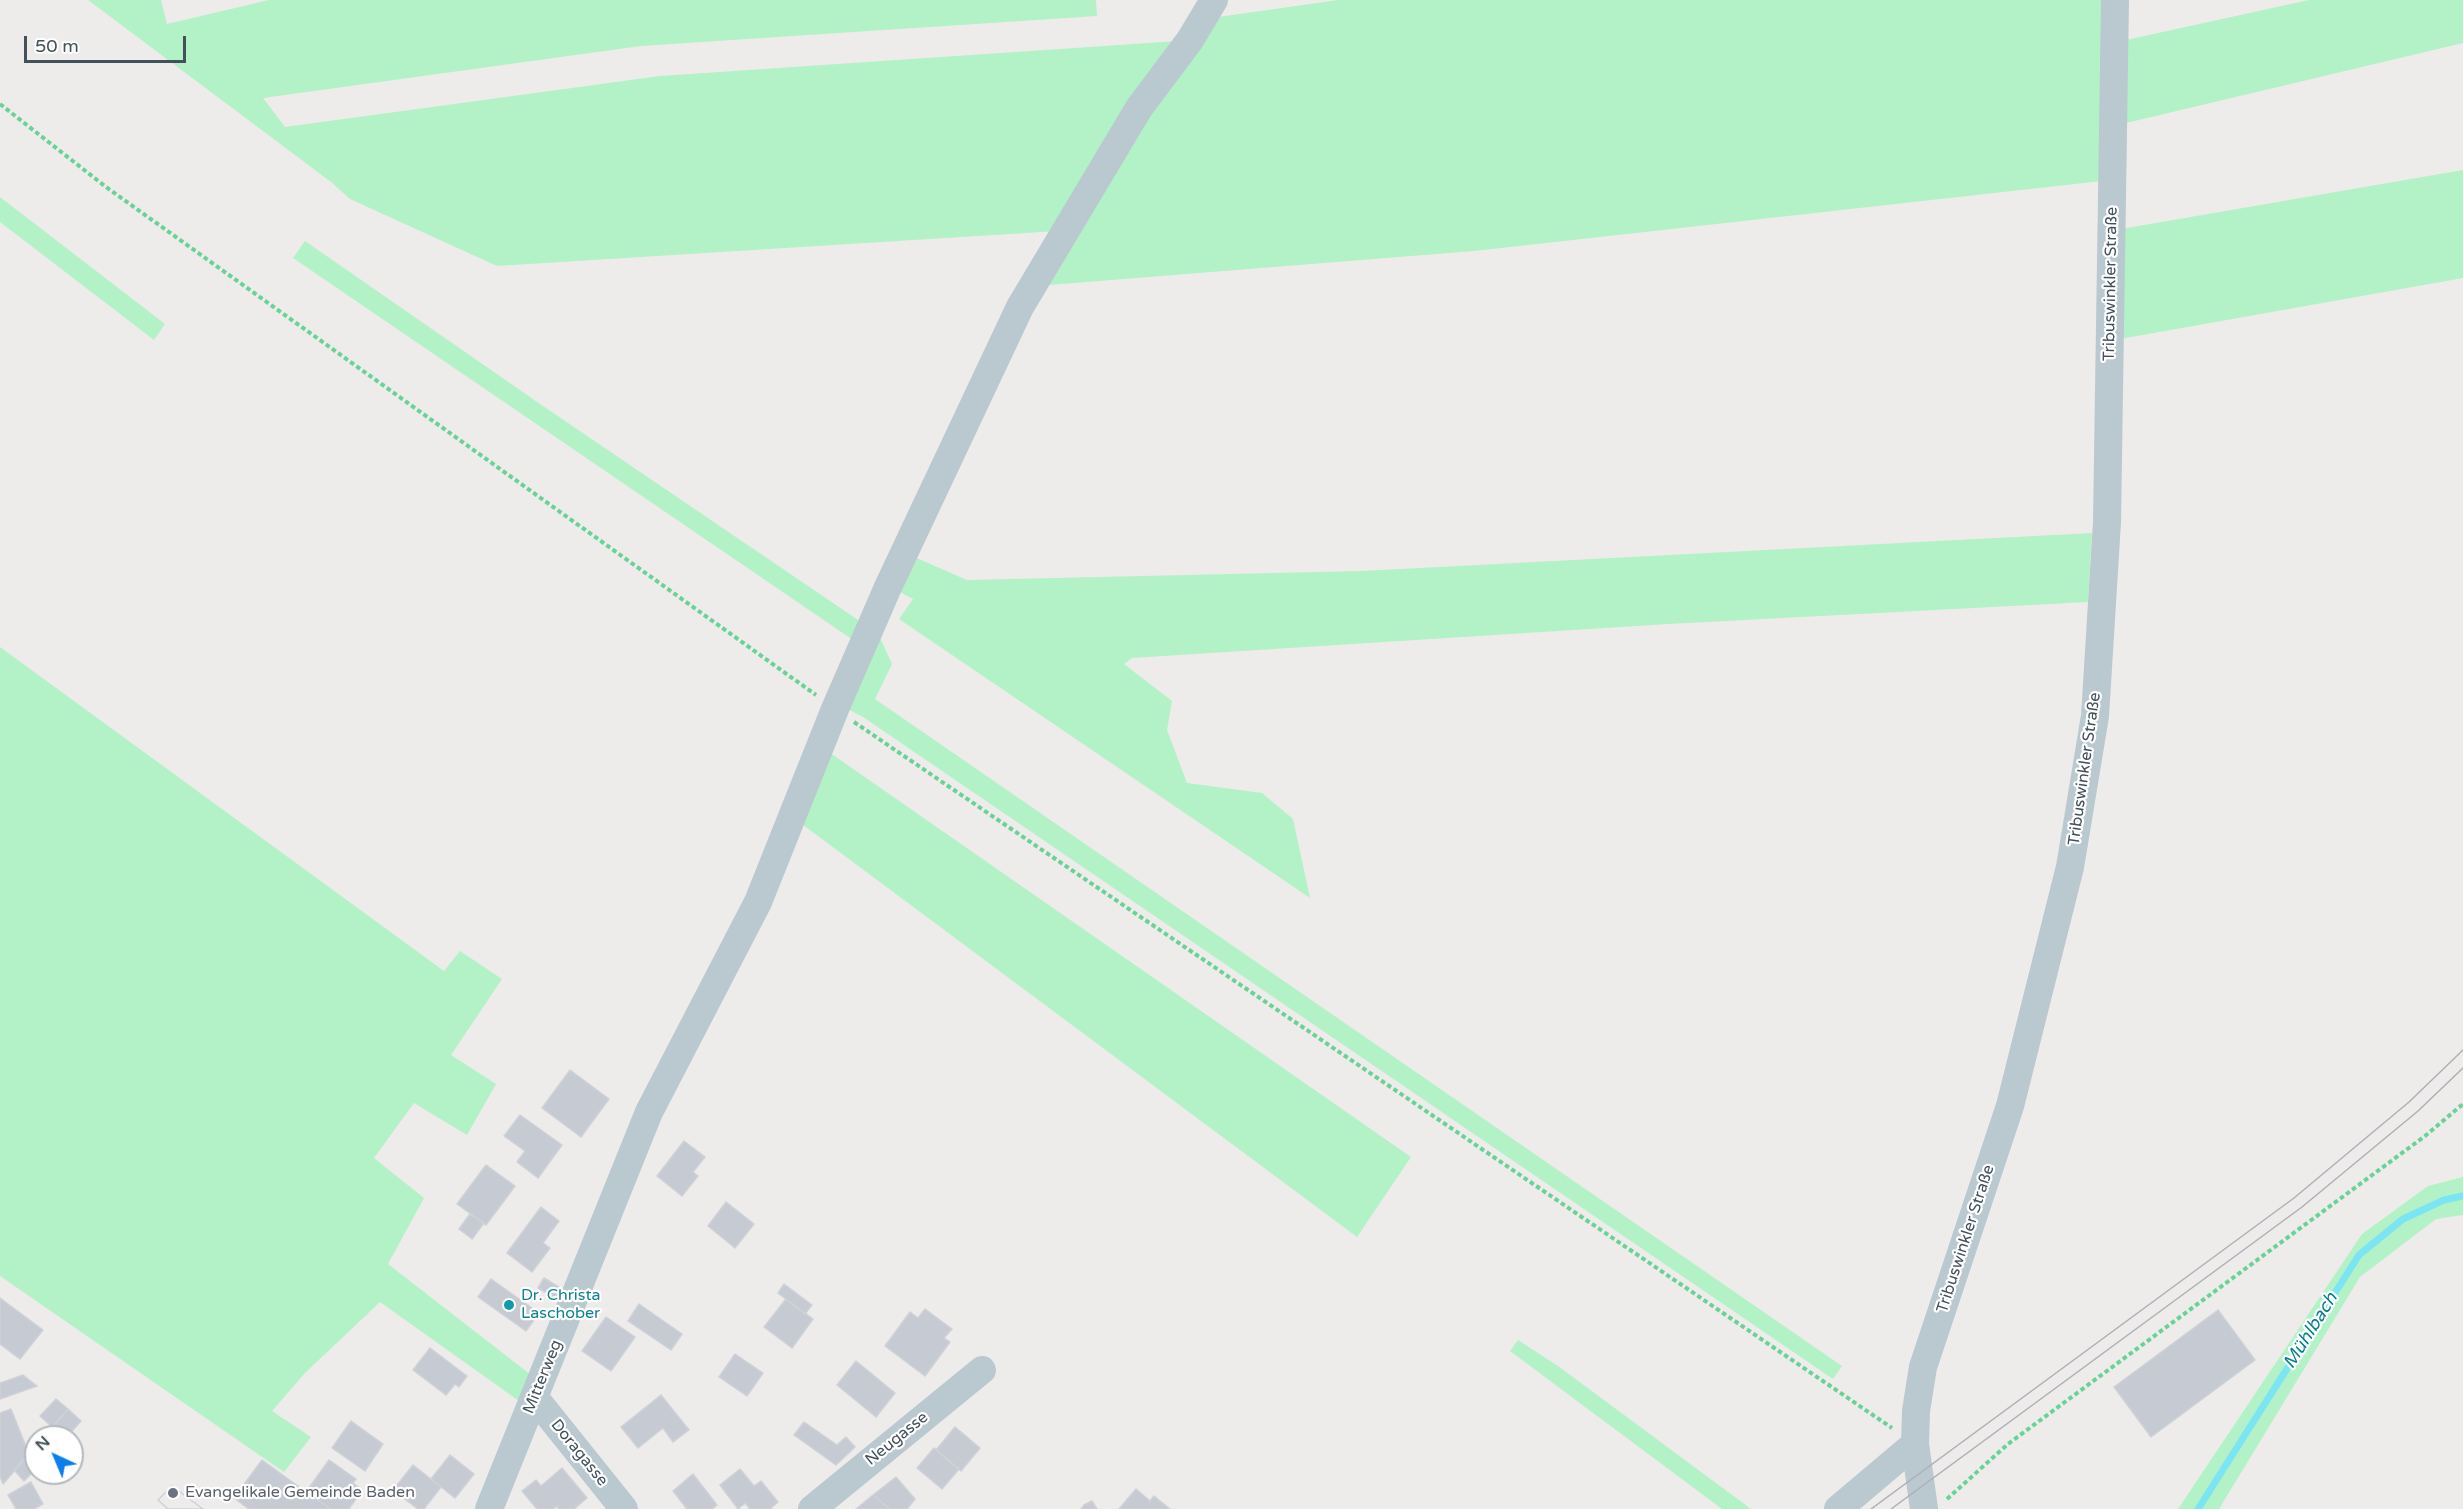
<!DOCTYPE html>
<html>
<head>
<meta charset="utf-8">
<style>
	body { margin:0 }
	#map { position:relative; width:2463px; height:1509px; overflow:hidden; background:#eeebeb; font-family:"Varela Round",sans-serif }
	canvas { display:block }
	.north { position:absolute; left:24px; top:1425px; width:60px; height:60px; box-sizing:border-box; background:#fff; border:2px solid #b3b9bd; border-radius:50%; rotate:316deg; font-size:16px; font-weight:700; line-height:24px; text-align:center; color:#42515a }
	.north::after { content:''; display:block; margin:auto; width:21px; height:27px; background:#087fec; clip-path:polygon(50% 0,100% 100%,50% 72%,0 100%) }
	.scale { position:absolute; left:24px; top:36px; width:162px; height:27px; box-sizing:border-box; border:3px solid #42515a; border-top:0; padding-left:8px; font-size:18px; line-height:21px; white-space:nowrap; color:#42515a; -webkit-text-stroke:4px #fff; paint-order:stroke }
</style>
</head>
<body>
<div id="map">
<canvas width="2463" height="1509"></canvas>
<div class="north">N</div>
<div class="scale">50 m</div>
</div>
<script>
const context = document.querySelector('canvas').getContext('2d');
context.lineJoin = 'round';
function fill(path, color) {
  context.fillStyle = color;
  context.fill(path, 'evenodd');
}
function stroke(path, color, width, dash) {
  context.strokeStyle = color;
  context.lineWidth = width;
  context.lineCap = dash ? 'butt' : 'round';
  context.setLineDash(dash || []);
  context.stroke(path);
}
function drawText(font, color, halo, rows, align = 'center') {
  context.font = font + ' "Varela Round",sans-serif';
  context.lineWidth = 4.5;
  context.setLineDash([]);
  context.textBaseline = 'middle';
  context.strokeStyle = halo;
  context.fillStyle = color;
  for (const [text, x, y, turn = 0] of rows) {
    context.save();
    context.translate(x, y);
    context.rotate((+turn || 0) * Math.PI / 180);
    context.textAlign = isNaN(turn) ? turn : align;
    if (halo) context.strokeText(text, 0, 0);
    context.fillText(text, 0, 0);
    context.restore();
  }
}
fill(new Path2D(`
	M88,0h73l6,24 102,-24h827l1,16 -456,30 -378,52 22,29 375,-51 518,-35 -120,190 -561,35 -147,-67 -19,-17z
	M1338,0h767l-3,181 -628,70 -425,34 75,-145 87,-122z
	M2309,0h154v43l-337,80v-83z
	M2463,170v108l-343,61 1,-110z
	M0,197l165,127 -11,16 -154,-118z
	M305,241l238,165 321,218 -8,18 -563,-384z
	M2092,533l-4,69 -420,22 -536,34 -8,6 48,37 -5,29 20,53 75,10 31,26 17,79 -411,-279 14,-20 -20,-11 19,-32 55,24 395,-9z
	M877,631l15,33 -17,35 967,667 -9,13 -970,-662 -21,-11z
	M0,647l444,324 16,-20 42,28 -51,76 45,29 -29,51 -53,-32 -40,55 50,40 -36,66 143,111 -12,26 -139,-99 -75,71 -33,38 39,26 -27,35 -284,-196z
	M813,741l598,416 -54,80 -574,-427z
	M2463,1177v38l-27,4 -76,58 -141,232h-41l184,-275 66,-48z
	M1518,1340l40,26 193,143h-29l-212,-158z`), '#b3f2c6');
stroke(new Path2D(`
	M2198,1509l161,-254 44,-36 41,-19 19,-4`), '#7be5f4', 7);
const building = new Path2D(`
	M570,1070l39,29 -28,38 -39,-29z
	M520,1115l42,30 -24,33 -21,-16 8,-11 -21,-15z
	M684,1141l21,16 -12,15 5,4 -16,20 -25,-20z
	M486,1165l29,21 -29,39 -29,-21z
	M726,1202l28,22 -19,24 -27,-22z
	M541,1207l18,14 -16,22 7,5 -18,24 -25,-19z
	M470,1214l14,9 -12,16 -13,-10z
	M544,1278l18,11 -6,10 -18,-11z
	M491,1279l48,34 -13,18 -48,-34z
	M784,1284l28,21 -7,9 -27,-21z
	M0,1298l43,32 -23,29 -20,-15z
	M786,1299l27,20 -21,29 -28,-21z
	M639,1304l43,30 -11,16 -43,-29z
	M925,1309l27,20 -8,9 6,4 -25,34 -40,-30 25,-34 8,6z
	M2218,1310l37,50 -104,77 -37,-50z
	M606,1317l29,20 -24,34 -29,-20z
	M430,1348l37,28 -8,11 -4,-3 -9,11 -33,-25z
	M735,1354l28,19 -16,23 -28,-19z
	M856,1361l39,32 -19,24 -39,-32z
	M23,1375l14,11 -37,13v-16z
	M661,1395l28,35 -16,12 -10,-14 -25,20 -17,-21z
	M56,1399l12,10 -16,18 -12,-11z
	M11,1409l18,45 -26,30 -3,-8v-63z
	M68,1409l13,12 -14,16h-23z
	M351,1421l32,23 -18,27 -33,-23z
	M804,1422l33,23 9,-8 9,10 -19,18 -42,-30z
	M955,1427l25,21 -19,23 -25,-21z
	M36,1446v23l-12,12 -10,-11z
	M934,1448l25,21 -17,20 -25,-21z
	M450,1455l24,19 -19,24 -24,-19z
	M262,1460l44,32 25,17h-82l-15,-11z
	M329,1460l27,19 -3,4 9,7 -13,19h-18l-25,-17z
	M413,1465l28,22 -17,22h-6l-25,-19z
	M562,1468l25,30 -13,11h-15l-2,-3 -4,3h-16l-15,-18 14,-11 5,6z
	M740,1469l14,17 7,-5 17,21 -8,7h-20l-5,-6 -7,6 -18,-24z
	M693,1474l24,31 -5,4h-25l-14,-18z
	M896,1477l19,22 -8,10h-17l-17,-14z
	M31,1482l12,22 -9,5h-18l-8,-14z
	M172,1486l31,23h-35l-10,-9z
	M172,1486l31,23h-35l-10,-9z
	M1136,1489l14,12 4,-5 16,13h-51z
	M873,1495l17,14h-34z
	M1092,1501l5,8h-16l3,-4z`);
fill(building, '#c6cad2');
stroke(building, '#ced2d8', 1.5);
stroke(new Path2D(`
	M0,104l106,83 710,508
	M854,722l1038,706
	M1947,1499l61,-55 417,-308 38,-32`), '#68d395', 4, [4.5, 3]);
stroke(new Path2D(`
	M535,1398l89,111
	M489,1509l160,-397 109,-210 77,-193 53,-122 132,-280 119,-199 51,-68 24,-40
	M812,1509l170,-139
	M1838,1509l77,-65
	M1924,1509l-9,-65 1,-33 7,-44 87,-261 60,-239 25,-151 12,-194 8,-522`), '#bac8d0', 28);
stroke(new Path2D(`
	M1871,1509l423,-311 115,-96 54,-52
	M1891,1509l411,-302 116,-96 45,-43`), '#acb1b7', 1.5);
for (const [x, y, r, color] of [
	[509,1305,6,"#0f9aa8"],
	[173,1493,6,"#6b7280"]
]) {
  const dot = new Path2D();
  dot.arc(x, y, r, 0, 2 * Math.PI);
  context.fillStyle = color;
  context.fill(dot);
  stroke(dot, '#fff', 2);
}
drawText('16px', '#42515a', '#fff', [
	["Tribuswinkler Straße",2111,284,-89],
	["Tribuswinkler Straße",2085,769,-82],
	["Tribuswinkler Straße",1966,1239,-72],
	["Mitterweg",543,1377,-68],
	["Neugasse",897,1439,-39],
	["Doragasse",579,1453,51]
]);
drawText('16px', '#0d838f', '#fff', [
	["Dr. Christa",521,1296],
	["Laschober",521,1314]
], 'left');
drawText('16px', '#5b616d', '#fff', [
	["Evangelikale Gemeinde Baden",185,1493]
], 'left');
drawText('italic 18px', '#037f8f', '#fff', [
	["Mühlbach",2311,1331,-58]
]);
</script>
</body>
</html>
